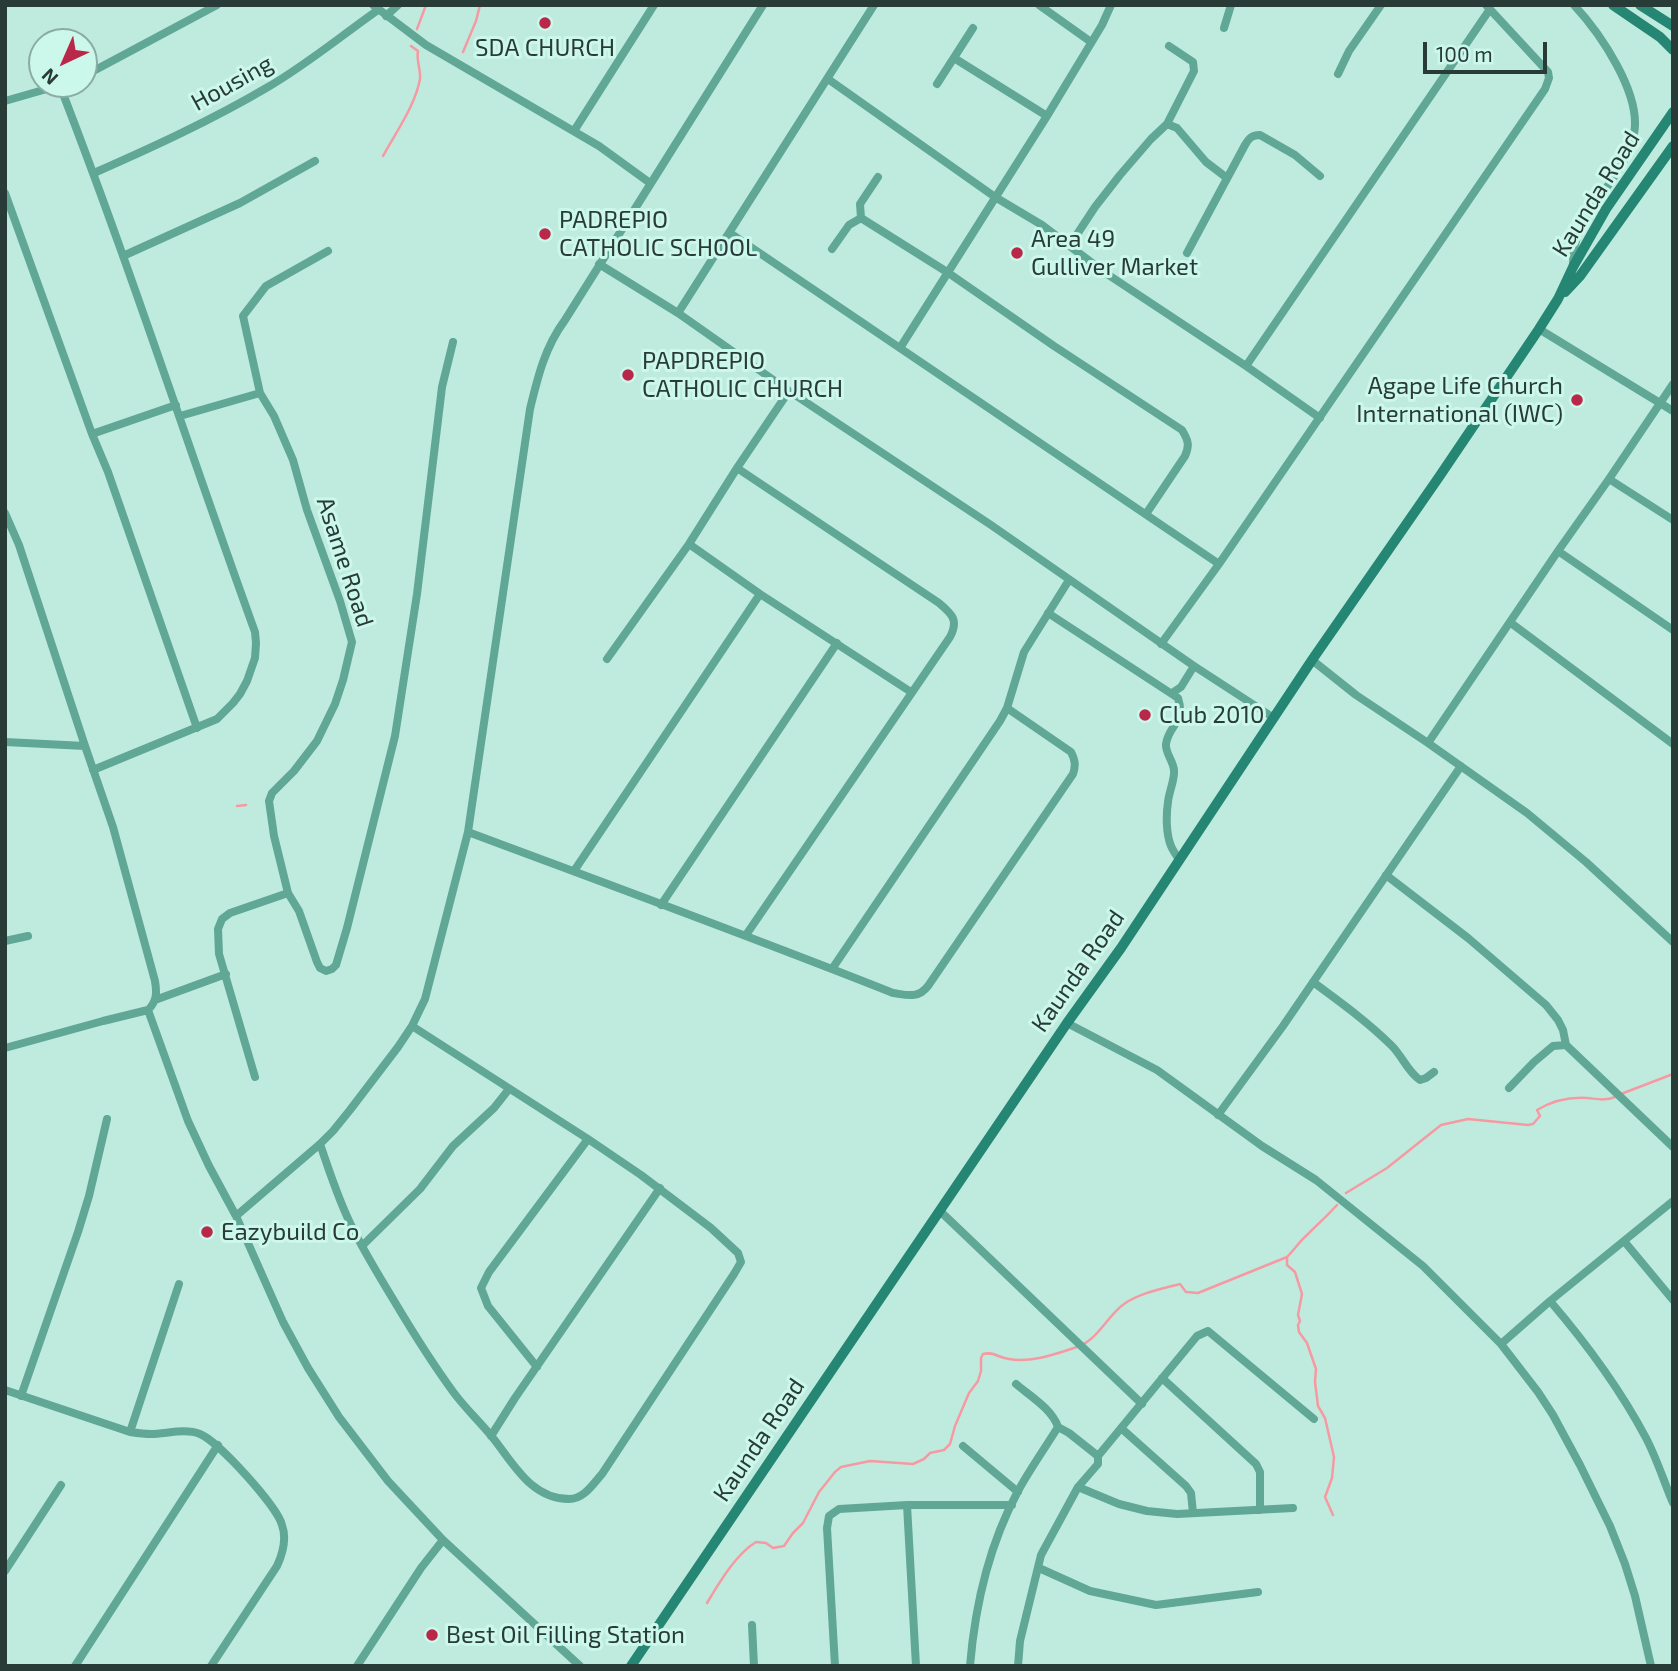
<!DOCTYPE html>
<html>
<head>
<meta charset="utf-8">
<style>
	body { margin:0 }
	#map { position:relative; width:1678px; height:1671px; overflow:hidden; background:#bfebdf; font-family:"Exo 2",sans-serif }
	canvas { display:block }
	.frame { position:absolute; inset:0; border:7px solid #293b36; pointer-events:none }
	.north { position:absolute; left:28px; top:28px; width:70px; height:70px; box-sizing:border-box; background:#ccf8ec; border:2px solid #8baca3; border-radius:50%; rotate:224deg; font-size:19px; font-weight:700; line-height:28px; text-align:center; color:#293b36 }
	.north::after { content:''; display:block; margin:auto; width:24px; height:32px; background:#b92848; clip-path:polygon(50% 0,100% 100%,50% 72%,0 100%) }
	.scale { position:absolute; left:1423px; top:42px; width:124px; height:32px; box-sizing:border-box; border:4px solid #293b36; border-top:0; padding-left:9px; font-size:21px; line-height:24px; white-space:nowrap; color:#293b36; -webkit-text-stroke:5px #ccf8ec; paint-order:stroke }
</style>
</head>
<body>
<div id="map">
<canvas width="1678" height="1671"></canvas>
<div class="frame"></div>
<div class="north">N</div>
<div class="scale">100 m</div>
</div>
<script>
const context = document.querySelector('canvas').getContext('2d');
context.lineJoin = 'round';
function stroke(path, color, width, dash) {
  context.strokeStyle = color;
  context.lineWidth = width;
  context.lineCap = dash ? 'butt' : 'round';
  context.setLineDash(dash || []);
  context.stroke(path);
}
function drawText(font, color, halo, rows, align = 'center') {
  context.font = font + ' "Exo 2",sans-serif';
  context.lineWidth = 6;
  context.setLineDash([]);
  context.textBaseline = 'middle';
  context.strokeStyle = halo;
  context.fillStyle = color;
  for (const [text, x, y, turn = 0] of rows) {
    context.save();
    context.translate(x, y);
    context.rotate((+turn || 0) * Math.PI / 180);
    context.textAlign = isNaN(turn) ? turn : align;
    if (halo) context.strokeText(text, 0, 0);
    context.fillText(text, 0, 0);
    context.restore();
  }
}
stroke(new Path2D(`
	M417,29l9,-24
	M463,52l13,-31 4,-16
	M383,156c13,-24 32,-50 37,-77 1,-10 -4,-18 -2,-28l-7,-5
	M237,806l9,-1
	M1621,1094l52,-20
	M1346,1193l41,-25 54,-43 27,-6 60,6 5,-1 7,-8 -3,-6c15,-9 33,-13 50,-12 11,1 18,3 28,-1
	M1287,1257v8l8,7 7,22 -4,21 2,6 -2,4 1,7 8,11 9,26 -1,13 3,24 7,12 9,39 -2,21 -7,19 8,18
	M707,1603c12,-20 29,-49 49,-61l10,1 7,5 11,-2 9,-13 10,-10 16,-31 16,-20 6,-5 29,-6 43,3 11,-5 6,-6 14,-3 6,-6 5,-18 14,-33 9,-12 3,-10v-13l2,-4c10,-3 16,4 26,5 23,4 46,-5 68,-12 21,-7 30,-31 47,-43 16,-11 37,-15 56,-20l6,8 12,1 89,-36c7,-7 12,-15 20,-22 10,-10 20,-19 30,-30`), '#f59aa2', 2.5);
stroke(new Path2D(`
	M373,5l53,40 173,101 51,37
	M1039,5l52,37
	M386,16l12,-11
	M1224,28l7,-23
	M954,58l93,58
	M1338,74l11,-23 32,-46
	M84,76l133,-71
	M828,79l167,118 47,28 62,47 142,94 74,52
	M937,84l36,-56
	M60,86c70,180 129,364 195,546l1,11 -1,15 -8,23 -7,13 -7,9 -16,16 -124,51
	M5,101l59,-17
	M1167,124l10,4 29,34 21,16
	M574,131l80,-126
	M94,173c59,-26 118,-53 174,-86 38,-22 73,-51 110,-77
	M5,193l87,241 16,38 89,256
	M861,218l-1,-14 18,-27
	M730,233l489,331
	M1070,245l25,-38 25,-32 31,-36 16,-15 27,-53 -1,-9 -24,-16
	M832,249l17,-24 12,-7 86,54 107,74 128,84c6,10 8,15 3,26l-39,58
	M1187,253l58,-108c4,-7 7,-10 15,-10l35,20 25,21
	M123,256l117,-53 75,-42
	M599,264l79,49 111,78 202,134 203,141 80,52
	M1573,264c0,-35 16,-50 34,-77 11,-16 23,-34 27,-53 8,-40 -34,-101 -60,-129
	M678,313l196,-308
	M1539,329l134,82
	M900,348l147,-232 55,-91 9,-20
	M1246,366l244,-357
	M260,393l-17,-77 23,-30 62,-35
	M180,416l80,-23 14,23 19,44 14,50 33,91 12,41 -9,38 -8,24 -18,37 -23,30 -22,22 -3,8 5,35 14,57
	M92,434l84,-29
	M737,468l202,135c13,11 20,17 11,34l-204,298
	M1609,479l64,41
	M5,513l14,32 66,201 28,81 42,154c2,12 2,20 -7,29
	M689,544l71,50 151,98
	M1558,551l115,79
	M1048,613l130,85c8,25 -9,26 -12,46 -1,9 7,16 8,26 1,10 -5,21 -6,32 -2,13 -2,32 3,44 2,5 6,10 8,14
	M1511,623l162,121
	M1161,644l58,-80 326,-475 4,-11 -1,-6 -62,-67
	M607,659l82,-115 48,-76 52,-77
	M1312,660l44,35 72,48 99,70 59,49 87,80
	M1172,693l9,-6 13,-21
	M5,742l80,4
	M1428,743l130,-192 51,-72 64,-95
	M468,832c142,53 284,105 425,161 14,2 25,6 35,-7l145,-212c3,-9 2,-14 -2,-22l-64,-44
	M574,871l186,-277
	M1386,875l82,63 78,67 12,15 5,10 3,15 -13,1 -19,16 -25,26
	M661,905l176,-262
	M5,941l23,-5
	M832,969l168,-248 7,-13 17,-56 45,-72
	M1313,982c27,20 55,40 79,64 10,10 16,26 28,34l6,-2 8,-6
	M155,1000l71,-26
	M1067,1023l90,47 105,76 54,34 107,86 78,78 37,48 15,23 27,50 30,61 15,38 10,32 16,70
	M1566,1045l107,102
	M5,1048l98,-27 45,-11 40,111 21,45 27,50 47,106 25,46 31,49 49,64 55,59 137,126
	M255,1077l-36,-123 -1,-25 4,-10 8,-6 58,-20 11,18 18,51 3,6 6,3 6,-2 4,-4 11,-37 48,-192 22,-142 25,-207 11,-45
	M1218,1115l65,-89 178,-260
	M320,1144c10,29 19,58 33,85 12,24 26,47 40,70 19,32 39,64 61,94 12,16 26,29 39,45 20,25 38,61 76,61 15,0 24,-15 33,-25l132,-200 7,-12 -3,-9 -27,-25 -70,-53 -53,-36 -176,-113
	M940,1211l202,193
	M236,1216l84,-72 13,-13 17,-21 48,-63 14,-21 13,-27 43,-167 62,-423c8,-33 15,-62 35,-89l198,-315
	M1624,1241l49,59
	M362,1246l58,-57 33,-43 41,-38 15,-19
	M1550,1301c36,42 70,88 96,137 11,21 18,44 27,65
	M1501,1344l49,-43 123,-100
	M537,1367l-49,-61 -7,-18 8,-16 99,-133
	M1162,1378l94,86 4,8v38
	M5,1390l125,42c7,1 14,2 21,2 15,0 34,-6 49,0 18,7 77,72 82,91 5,14 1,28 -5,41l-66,100
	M21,1396l57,-164 11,-36 18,-77
	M1121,1428l65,58 5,7 2,20
	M130,1432l49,-148
	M491,1436l24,-38 145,-210
	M963,1446l55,46
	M1098,1456l99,-120 11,-5 106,88
	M1078,1487l41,17 28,7 30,3 116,-6
	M907,1505l9,161
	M1039,1568l51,23 66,14 102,-13
	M5,1571l56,-86
	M752,1625l2,41
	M75,1666l143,-221
	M357,1666l64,-98 22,-28
	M835,1666l-8,-138 2,-12 10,-7 68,-4h105
	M970,1666c5,-61 19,-121 48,-175 12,-22 27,-43 40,-64 -6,-18 -28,-31 -42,-43
	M1018,1666l2,-25 21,-86 37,-68 20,-23v-8l-29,-23 -11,-6`), '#60a796', 8);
stroke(new Path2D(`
	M1613,5l47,32 13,13
	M1640,5l33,21
	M1565,292l15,-16 93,-130
	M631,1666l436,-643 54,-75 191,-288 127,-183 100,-148 19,-30 15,-32 33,-58 67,-97`), '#248673', 10);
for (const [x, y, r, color] of [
	[545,23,7,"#b92848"],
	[545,234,7,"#b92848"],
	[1017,253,7,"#b92848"],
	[628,375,7,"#b92848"],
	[1577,400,7,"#b92848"],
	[1145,715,7,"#b92848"],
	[207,1232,7,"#b92848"],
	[432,1635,7,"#b92848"]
]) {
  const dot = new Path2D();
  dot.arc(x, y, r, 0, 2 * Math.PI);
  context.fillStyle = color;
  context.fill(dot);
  stroke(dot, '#ccf8ec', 2.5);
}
drawText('24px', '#293b36', '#ccf8ec', [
	["SDA CHURCH",545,48,"center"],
	["PADREPIO",559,220],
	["CATHOLIC SCHOOL",559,248],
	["Area 49",1031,239],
	["Gulliver Market",1031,267],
	["PAPDREPIO",642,361],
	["CATHOLIC CHURCH",642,389],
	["Agape Life Church",1563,386,"right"],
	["International (IWC)",1563,414,"right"],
	["Club 2010",1159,715],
	["Eazybuild Co",221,1232],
	["Best Oil Filling Station",446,1635]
], 'left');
drawText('24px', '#293b36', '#ccf8ec', [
	["Housing",232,83,-29],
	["Kaunda Road",1596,194,-58],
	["Asame Road",345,562,72],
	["Kaunda Road",1078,971,-55],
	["Kaunda Road",759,1440,-56]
]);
</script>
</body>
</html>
